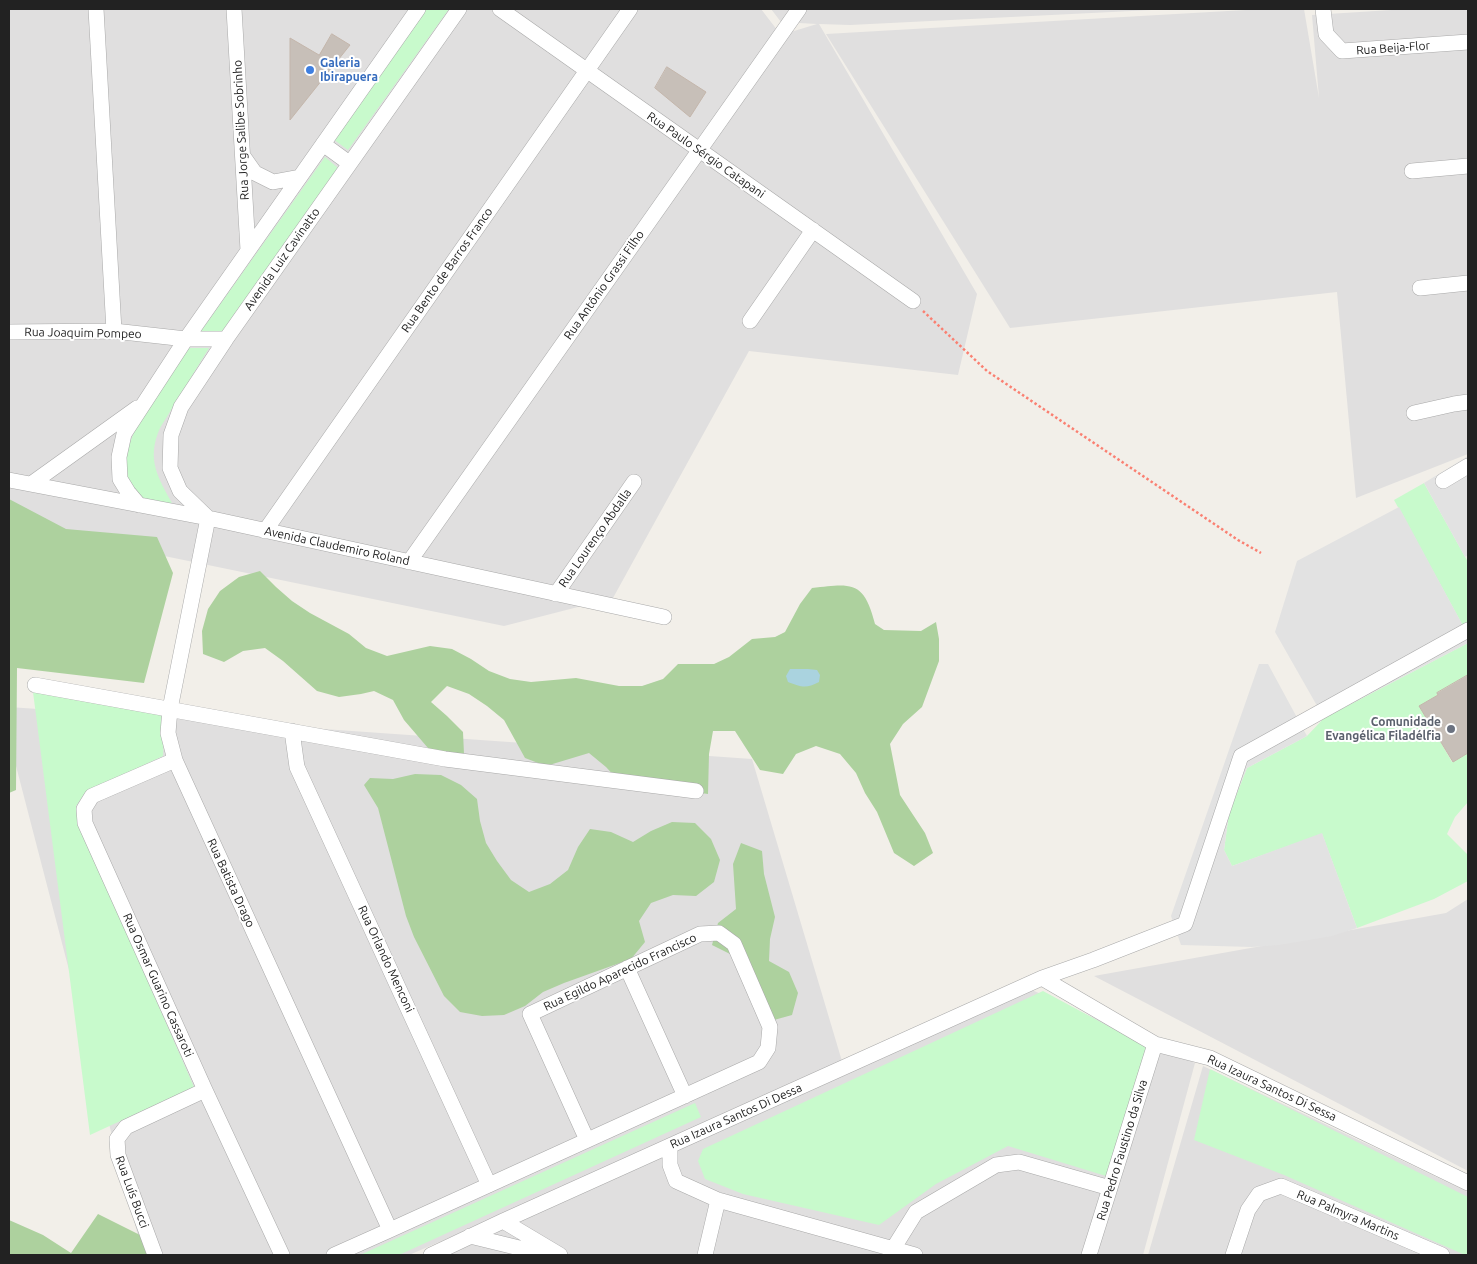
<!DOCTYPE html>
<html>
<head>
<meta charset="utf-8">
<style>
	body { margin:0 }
	#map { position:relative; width:1477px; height:1264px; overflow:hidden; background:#f2efe9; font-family:Ubuntu,sans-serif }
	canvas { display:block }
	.frame { position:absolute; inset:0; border:10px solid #222; pointer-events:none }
</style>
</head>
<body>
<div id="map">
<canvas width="1477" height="1264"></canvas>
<div class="frame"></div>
</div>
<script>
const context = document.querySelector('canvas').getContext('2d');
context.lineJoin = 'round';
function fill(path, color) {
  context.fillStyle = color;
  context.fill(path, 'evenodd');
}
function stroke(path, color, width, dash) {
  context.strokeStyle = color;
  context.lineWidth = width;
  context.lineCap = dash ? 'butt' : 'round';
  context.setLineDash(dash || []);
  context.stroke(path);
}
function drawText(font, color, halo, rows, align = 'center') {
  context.font = font + ' Ubuntu,sans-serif';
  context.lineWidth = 4;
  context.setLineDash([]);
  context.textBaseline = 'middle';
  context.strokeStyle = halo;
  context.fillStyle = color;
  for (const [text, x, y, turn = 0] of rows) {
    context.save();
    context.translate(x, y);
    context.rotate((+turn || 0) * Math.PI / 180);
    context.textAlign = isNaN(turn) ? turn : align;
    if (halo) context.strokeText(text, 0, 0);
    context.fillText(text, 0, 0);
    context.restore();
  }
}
fill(new Path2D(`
	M9,9h752l20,26 36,-11 -36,-2 -10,-13h401l-322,16 -31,-1 158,270 -19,81 -209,-24 -136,247 -109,28 -495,-102z
	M1263,9h41l15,89 -7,-83 95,-6h61v445l-112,44 -19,-206 -327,36 -184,-294z
	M9,707l743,52 92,309 -435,187h-266l-134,-516z
	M1468,899v272l-374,-195 352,-63z
	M1032,990l163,73 -52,192h-701z
	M1203,1066l265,126v63h-320z`), '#e0dfdf');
fill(new Path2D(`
	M9,499l57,30 91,8 16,36 -29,110 -127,-15 -1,122 -7,3z
	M260,571l16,16 16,14 18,12 39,21 17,14 21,8 43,-10 22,3 19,10 18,12 21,8 21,3 45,-4 43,8h23l21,-7 15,-15h36l15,-7 23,-18 23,-2 10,-5 15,-28 12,-16c41,-5 52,-7 63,36l9,6 37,1 15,-9 3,17v22l-17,46 -19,17 -13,20 10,51 25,38 8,20 -19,13 -20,-13 -17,-41 -12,-19 -9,-20 -16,-19 -24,-8 -20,8 -13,20 -23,-4 -25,-39h-22l-4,23 -1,40 -89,-13 -13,-14 -17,-14 -43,13 -21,-8 -21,-38 -17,-14 -18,-12 -22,-8 -16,16 16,14 16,16 1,22 -25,1 -11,-7 -24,-28 -11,-20 -19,-9 -13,3 -22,3 -22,-6 -34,-30 -18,-13 -22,3 -19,11 -21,-8 -1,-23 6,-22 12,-18 19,-14z
	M415,774l26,1 20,10 16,14 3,22 6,22 11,18 14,19 18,12 21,-8 18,-14 10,-23 12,-18 21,3 22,10 18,-11 21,-9 23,1 16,16 9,21 -6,22 -18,14 -23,-1 -22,8 -12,18 6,21 -14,17 -67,24 -21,9 -18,14 -21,9 -22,1 -22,-4 -16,-16 -30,-59 -8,-21 -28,-108 -14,-23 6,-7 23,1z
	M741,843l21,8 2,23 11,43 -5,22 -1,22 20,11 9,21 -6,22 -18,5 -12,-6 -14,-19 -3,-22 -13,-18 -20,-10 6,-22 18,-14 -3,-45z
	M98,1214l42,21 8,20h-139v-35l34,15 28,18z`), '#add19e');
fill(new Path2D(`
	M425,9h24l-101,141 -15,-11z
	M325,157l13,11 -117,165 -22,1z
	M189,348h20l-49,80c-14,32 -2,49 13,77l-30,-5 -18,-22 -2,-18 14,-35z
	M1424,483l44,79v73l-74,-135z
	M1468,643v32l-31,18 1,2 -18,11 32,56 16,-9v49l-13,15 -8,17 21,21v26l-34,18 -77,29 -35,-94 -90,32 -8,-16 5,-37 18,-45 60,-32 17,-18z
	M33,692l132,21 -2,43 -78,37 -9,13 1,13 117,268 -104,48z
	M1043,991l104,56 -41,129 -98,-30 -72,38 -57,41 -136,-31 -38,-15 -7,-18 5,-12z
	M1210,1069l258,128v58h-3l-181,-80 -90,-35z
	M695,1103l6,14 -302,138h-39z`), '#c8facc');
fill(new Path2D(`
	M1468,456v99l-3,2 -41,-74z
	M1399,507l69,128v8l-144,75 -49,-86 22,-71z
	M1259,664h9l39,72 -60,32 -18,45 -5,37 8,16 90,-33 35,95 -25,8 -53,9 -27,2 -71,-2 -10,-29z`), '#e2e2e2');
fill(new Path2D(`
	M790,669h18l9,1 3,5 -1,7c-13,7 -18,5 -31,0l-2,-6z`), '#aad3df');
const building = new Path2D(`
	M332,34l18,11 -60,75v-82l29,17z
	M667,67l39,25 -16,25 -35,-29z
	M1468,675v78l-15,9 -34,-56 19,-11 -1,-2z`);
fill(building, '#c7bfb8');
stroke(building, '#c4b6ab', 1);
const minor = new Path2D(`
	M96,9l18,322
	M234,9l14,241
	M500,9l413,292
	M1323,9l3,25 16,17 126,-9
	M323,144l26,19
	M243,156l12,17 18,9 27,-5
	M1412,171l56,-5
	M1420,288l48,-5
	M750,321l63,-91
	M9,332l105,-1 72,8h40
	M1414,413l40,-9 14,-2
	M9,480l199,38 456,99
	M1443,481l25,-15
	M31,484l106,-76
	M139,505l-11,-13 -8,-13 -1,-22 5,-23 62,-95 232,-330
	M208,518l-38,191 -2,24 7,27 215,470
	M208,518l-28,-27 -10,-23 1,-33 10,-28 45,-68 233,-330
	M265,531l365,-522
	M409,562l390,-553
	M556,594l78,-112
	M35,685l410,74 251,32
	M292,731l5,36 192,418
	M175,760l-83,36 -8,13 1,14 120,267 77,165
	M627,968l58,128
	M1042,978l113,66 55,14 258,125
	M670,1146v19l6,16 42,19 197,55
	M503,1221l57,34
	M470,1236l78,19
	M893,1249l23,-37 80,-47 23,-3 91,26
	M155,1255l-37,-100 -1,-16 9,-12 79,-37
	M334,1255l56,-25 369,-168 9,-14 2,-21 -36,-83 -15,-11 -19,1 -170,80 57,126
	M431,1255l72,-34 539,-243 51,-18 92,-36 56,-168 227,-126
	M705,1255l13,-55
	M1089,1255l66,-211
	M1233,1255l15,-45 11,-16 22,-8 161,69`);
stroke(minor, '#a9a9a9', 16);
stroke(new Path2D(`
	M923,311l64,60 251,169 23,13`), '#fa8072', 2.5, [2.5, 2.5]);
stroke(minor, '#fff', 15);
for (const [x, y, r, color] of [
	[310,70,5,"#3f7fe0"],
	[1451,729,5,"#6b7280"]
]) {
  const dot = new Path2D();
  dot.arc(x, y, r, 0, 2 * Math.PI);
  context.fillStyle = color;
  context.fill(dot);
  stroke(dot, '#fff', 2);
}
drawText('12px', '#222', '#fff', [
	["Rua Beija-Flor",1393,48,-4],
	["Rua Jorge Salibe Sobrinho",241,130,-93],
	["Rua Paulo Sérgio Catapani",706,155,35],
	["Avenida Luiz Cavinatto",282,259,-55],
	["Rua Bento de Barros Franco",447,270,-55],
	["Rua Antônio Grassi Filho",604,285,-55],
	["Rua Joaquim Pompeo",83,333,1],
	["Rua Lourenço Abdalla",595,538,-55],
	["Avenida Claudemiro Roland",337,546,12],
	["Rua Batista Drago",231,883,65],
	["Rua Orlando Menconi",386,959,65],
	["Rua Egildo Aparecido Francisco",620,972,-25],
	["Rua Osmar Guarino Cassaroti",158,985,66],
	["Rua Izaura Santos Di Sessa",1272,1088,25],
	["Rua Izaura Santos Di Dessa",736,1116,-24],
	["Rua Pedro Faustino da Silva",1122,1150,-73],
	["Rua Luís Bucci",132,1192,70],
	["Rua Palmyra Martins",1348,1215,23]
]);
drawText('bold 12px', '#366cbe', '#fff', [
	["Galeria",320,63],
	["Ibirapuera",320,77]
], 'left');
drawText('bold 12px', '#5b616d', '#fff', [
	["Comunidade",1441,722],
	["Evangélica Filadélfia",1441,736]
], 'right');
</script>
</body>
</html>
